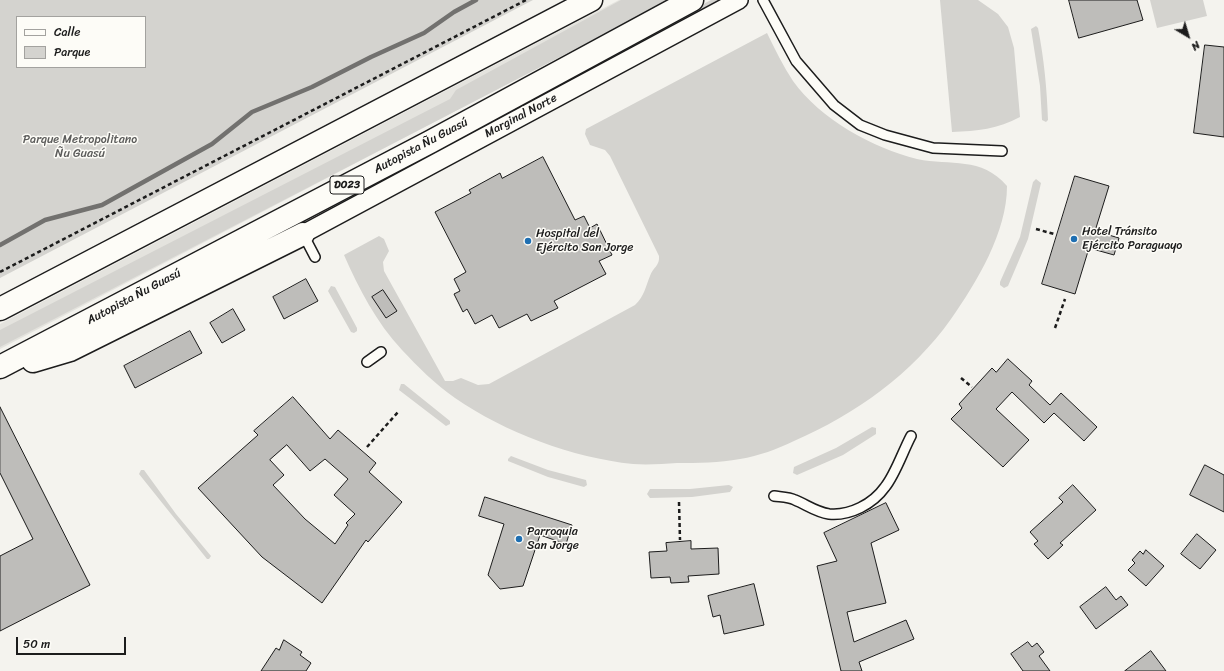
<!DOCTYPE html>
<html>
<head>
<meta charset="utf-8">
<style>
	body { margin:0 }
	#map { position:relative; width:1224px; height:671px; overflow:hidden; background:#f4f3ee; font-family:Sriracha,sans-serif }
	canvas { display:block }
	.legend { position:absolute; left:16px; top:16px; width:130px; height:52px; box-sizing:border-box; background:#fdfcf7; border:1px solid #a3a29f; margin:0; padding:5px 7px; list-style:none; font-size:12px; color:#1c1c1c }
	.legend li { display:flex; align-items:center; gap:8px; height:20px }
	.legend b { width:20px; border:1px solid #a3a29f }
	.north { position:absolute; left:1168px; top:16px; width:40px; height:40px; -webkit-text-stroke:3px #fdfcf7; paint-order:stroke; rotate:142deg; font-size:11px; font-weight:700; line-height:16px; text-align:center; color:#1c1c1c }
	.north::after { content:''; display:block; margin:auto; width:14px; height:18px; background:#1c1c1c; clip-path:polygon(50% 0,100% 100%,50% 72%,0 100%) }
	.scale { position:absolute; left:16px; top:637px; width:110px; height:18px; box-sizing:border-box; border:2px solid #1c1c1c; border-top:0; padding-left:5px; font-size:12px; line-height:14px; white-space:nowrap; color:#1c1c1c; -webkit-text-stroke:3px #fdfcf7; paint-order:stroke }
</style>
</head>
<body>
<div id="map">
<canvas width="1224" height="671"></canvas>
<ul class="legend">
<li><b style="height:5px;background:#fdfcf7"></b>Calle</li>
<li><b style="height:11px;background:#d4d3cf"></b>Parque</li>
</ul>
<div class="north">N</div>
<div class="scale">50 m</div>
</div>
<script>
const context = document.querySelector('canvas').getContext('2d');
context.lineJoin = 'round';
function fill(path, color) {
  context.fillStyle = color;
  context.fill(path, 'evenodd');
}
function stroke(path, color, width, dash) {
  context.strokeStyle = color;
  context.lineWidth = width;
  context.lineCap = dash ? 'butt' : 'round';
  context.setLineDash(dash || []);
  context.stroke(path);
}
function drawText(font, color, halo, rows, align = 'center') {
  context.font = font + ' Sriracha,sans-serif';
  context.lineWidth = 3;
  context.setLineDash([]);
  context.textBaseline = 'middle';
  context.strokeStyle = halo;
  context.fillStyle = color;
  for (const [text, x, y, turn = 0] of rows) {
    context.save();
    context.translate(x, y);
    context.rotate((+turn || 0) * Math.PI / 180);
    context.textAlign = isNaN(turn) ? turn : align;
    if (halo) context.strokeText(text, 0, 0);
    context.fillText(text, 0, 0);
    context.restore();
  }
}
fill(new Path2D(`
	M619,0h49l-668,349v-25z`), '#e4e3de');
fill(new Path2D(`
	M0,0h533l-533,278zM17,17h128v50h-128z
	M621,0h49l-670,347v-17l450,-231 6,-9z
	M711,0h20l-420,218 -14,12 -198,94z
	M940,0h38l20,14 10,13 6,21 6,69c-22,12 -43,14 -68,15z
	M1150,0h53l4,16 -50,12z
	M1036,26l2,2c6,31 9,61 10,92l-2,2 -4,-2 -2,-34 -9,-57z
	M767,33c8,16 16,33 26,48 27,38 80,67 124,78 34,7 64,-3 90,27 0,46 -30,96 -56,133 -39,55 -95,95 -157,122 -17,8 -35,15 -54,18 -21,4 -42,4 -63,4 -14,1 -30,2 -44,1 -60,-6 -129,-32 -178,-66 -19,-13 -38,-32 -53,-48 -26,-28 -43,-61 -58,-95l35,-19 5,3 5,12 -6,11 1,9 61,110h8l8,-3 17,7 11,-1 146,-79c10,-10 10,-17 15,-29 3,-9 10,-10 9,-20l-49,-100 -5,-6 -15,-5 -5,-11 1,-5z
	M1036,179l5,4 -13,56 -20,47 -4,2 -4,-3v-3l20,-45 13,-55z
	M331,286l4,1 22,41v3l-3,2 -3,-1 -23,-41z
	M401,384h3l46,37v3l-4,2 -47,-36z
	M872,427l4,1v6l-33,21 -46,20 -4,-2 1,-6 42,-19z
	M511,456l37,14 38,10 1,5 -3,2 -36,-10 -40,-16v-2z
	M141,470h3l32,44 35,42 -2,3h-2l-68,-85z
	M729,485l4,2 -3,5 -38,5 -42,1 -3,-4 3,-5h40z`), '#d4d3cf');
stroke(new Path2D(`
	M0,245l45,-25 57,-15 110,-61 40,-32 60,-25 59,-30 53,-24 30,-21 22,-12`), '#72716f', 4.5);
const building = new Path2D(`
	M1069,0h68l6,20 -64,18z
	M1205,45l19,2v90l-30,-4z
	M543,157l32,63 9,-4 6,12 7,-4 15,31 -13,6 7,13 -52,27 4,7 -27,13 -4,-7 -28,14 -7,-13 -17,9 -8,-15 -4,3 -9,-18 6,-3 -6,-12 12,-7 -31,-60 36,-19 -2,-3 31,-17 2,5z
	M1075,176l34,10 -14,45 24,7 -5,17 -25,-7 -14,46 -33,-10z
	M306,279l12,22 -34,18 -11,-22z
	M383,290l14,21 -11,7 -14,-21z
	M233,309l12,21 -23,13 -12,-20z
	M190,331l12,22 -67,35 -11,-22z
	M1008,359l24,22 -3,4 21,20 11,-12 36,34 -13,14 -30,-28 -10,10 -32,-31 -16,17 33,31 -26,27 -52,-48 11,-11 -3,-4 33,-36 4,4z
	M293,397l37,42 8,-9 38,33 -7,9 33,30 -34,40 -2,-2 -44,63 -60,-46 -64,-69 60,-53 -4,-4zM287,445l23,26 15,-12 23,20 -14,16 21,19 -9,9 2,2 -13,19 -30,-25 -32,-34 11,-10 -14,-15z
	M0,407l90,178 -90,46v-75l33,-17 -33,-66z
	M1205,465l19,10v37l-34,-17z
	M1073,485l23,25 -36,33 3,2 -15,14 -14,-15 4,-3 -8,-9 33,-30 -4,-4z
	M485,497l87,28 -6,19 -26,-9 -17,51 -23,3 -12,-14 16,-51 -25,-8z
	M886,503l13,27 -28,13 15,60 -39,9 7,30 52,-22 8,19 -55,23 3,9h-21l-24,-105 20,-5 -13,-28z
	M1197,534l19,16 -16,19 -19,-15z
	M691,541v8l27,-1 1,26 -31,2 1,6 -18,1 -1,-6 -19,1 -2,-26 18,-1 -1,-8z
	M1146,550l18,16 -18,20 -18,-16 7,-7 -3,-3 8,-9 3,3z
	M754,584l10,41 -40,9 -4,-19 -7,2 -5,-21z
	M1106,587l10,13 5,-4 7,9 -32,24 -16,-22z
	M284,640l18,12 -2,3 11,8 -5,8h-45l15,-23 3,2z
	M1028,642l4,5 5,-4 7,9 -5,4 11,15h-27l-12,-17z
	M1151,651l15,20h-41z`);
fill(building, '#bebdba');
stroke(building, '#1c1c1c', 1);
const lane = new Path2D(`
	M763,0l33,61 38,44 26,20 25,10 48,13 69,3
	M303,234l12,23
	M367,362l14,-10
	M774,496c7,1 15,1 21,4 12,5 21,12 34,14 21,2 44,-10 56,-27 10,-12 18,-36 26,-51`);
const street = new Path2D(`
	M303,234l436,-234`);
const highway = new Path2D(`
	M0,309l591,-309
	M33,361l37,-11 233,-116
	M0,367l430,-225 262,-142`);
stroke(lane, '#1c1c1c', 12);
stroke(street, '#1c1c1c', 20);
stroke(highway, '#1c1c1c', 25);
stroke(new Path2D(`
	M1036,229l18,5
	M0,272l526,-272
	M1055,328l10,-29
	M961,378l11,9
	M367,447l31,-35
	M679,502l1,38`), '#1c1c1c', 2.5, [4, 3]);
stroke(lane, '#fdfcf7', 9);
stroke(street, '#fdfcf7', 17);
stroke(highway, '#fdfcf7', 22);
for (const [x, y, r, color] of [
	[1074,239,4,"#1f6fb2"],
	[528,241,4,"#1f6fb2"],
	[519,539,4,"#1f6fb2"]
]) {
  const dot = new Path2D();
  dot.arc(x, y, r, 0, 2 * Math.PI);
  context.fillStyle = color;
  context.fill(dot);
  stroke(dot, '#fdfcf7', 1.5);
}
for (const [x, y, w] of [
	[347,185,34]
]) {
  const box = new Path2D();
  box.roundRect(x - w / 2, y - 9, w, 18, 3);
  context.fillStyle = '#fdfcf7';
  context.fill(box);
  stroke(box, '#1c1c1c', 1);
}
drawText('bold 11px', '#1c1c1c', null, [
	["D023",347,185]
]);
drawText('12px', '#1c1c1c', '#fdfcf7', [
	["Marginal Norte",521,116,-28],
	["Autopista Ñu Guasú",421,146,-28],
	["Autopista Ñu Guasú",134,297,-28]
]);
drawText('12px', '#5c5c5b', '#fdfcf7', [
	["Parque Metropolitano",80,140],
	["Ñu Guasú",80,154]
]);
drawText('12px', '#1c1c1c', '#fdfcf7', [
	["Hotel Tránsito",1082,232],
	["Ejército Paraguayo",1082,246],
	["Hospital del",536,234],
	["Ejército San Jorge",536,248],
	["Parroquia",527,532],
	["San Jorge",527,546]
], 'left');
</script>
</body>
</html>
